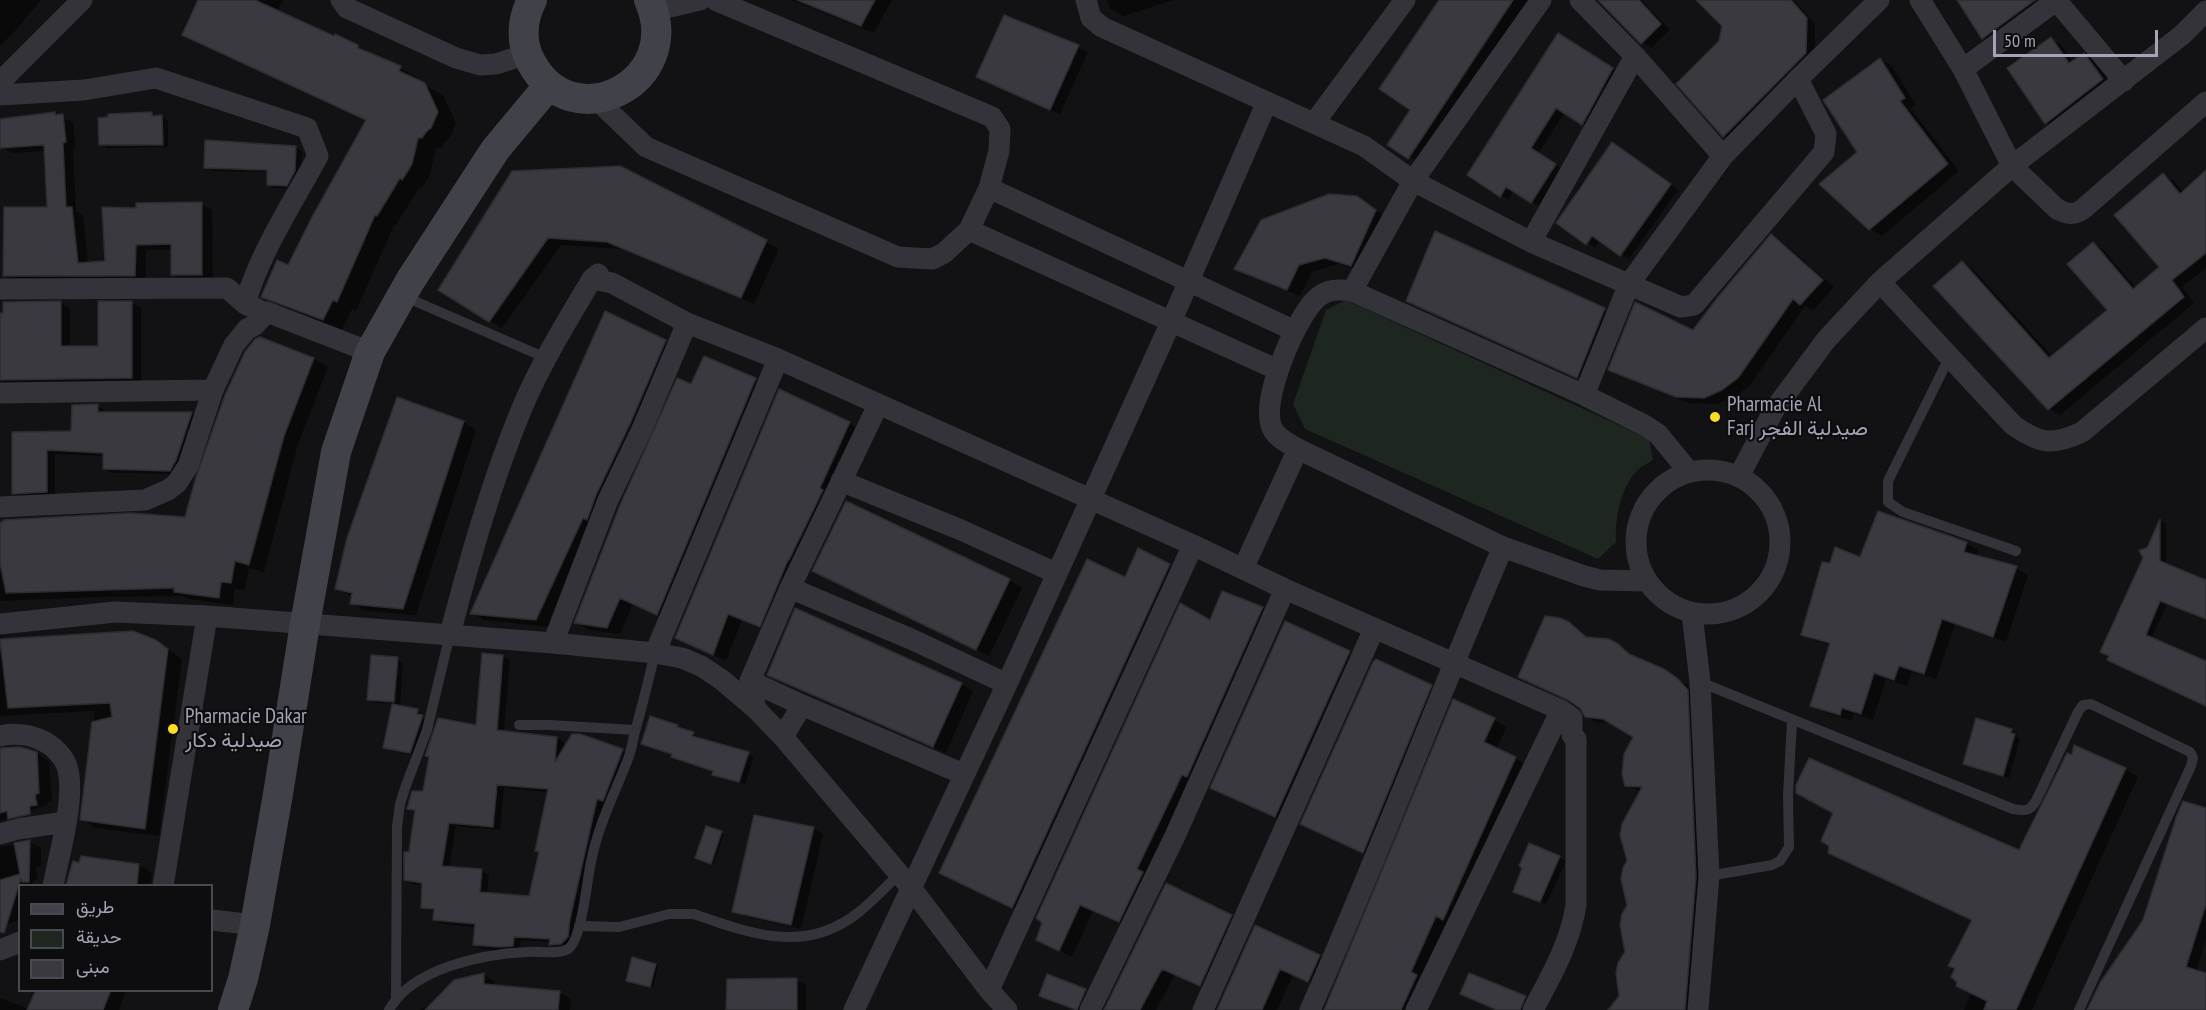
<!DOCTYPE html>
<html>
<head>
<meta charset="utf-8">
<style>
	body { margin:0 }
	#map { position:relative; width:2206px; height:1010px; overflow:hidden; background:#121214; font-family:"PT Sans Narrow",Vazirmatn,sans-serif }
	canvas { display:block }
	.legend { position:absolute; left:18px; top:884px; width:195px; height:108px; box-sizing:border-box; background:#0d0d0f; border:2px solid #494951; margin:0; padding:8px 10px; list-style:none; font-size:18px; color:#a3a4b5 }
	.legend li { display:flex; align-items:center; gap:12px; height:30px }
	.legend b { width:30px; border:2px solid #494951 }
	.scale { position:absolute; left:1993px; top:30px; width:165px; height:27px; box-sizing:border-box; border:3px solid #a3a4b5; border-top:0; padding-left:8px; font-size:18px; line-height:21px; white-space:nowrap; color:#a3a4b5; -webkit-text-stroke:4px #0d0d0f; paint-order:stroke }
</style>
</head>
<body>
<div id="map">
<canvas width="2206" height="1010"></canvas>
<ul class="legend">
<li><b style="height:8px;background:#414149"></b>طريق</li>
<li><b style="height:16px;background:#1e2620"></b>حديقة</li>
<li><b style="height:16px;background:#39393f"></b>مبنى</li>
</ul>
<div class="scale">50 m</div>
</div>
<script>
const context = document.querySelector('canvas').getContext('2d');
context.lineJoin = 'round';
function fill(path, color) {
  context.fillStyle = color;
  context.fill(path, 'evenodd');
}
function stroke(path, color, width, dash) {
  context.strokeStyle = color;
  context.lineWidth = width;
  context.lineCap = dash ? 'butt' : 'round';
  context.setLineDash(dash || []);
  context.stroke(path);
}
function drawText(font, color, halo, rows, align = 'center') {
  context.font = font + ' "PT Sans Narrow",Vazirmatn,sans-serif';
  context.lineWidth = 4.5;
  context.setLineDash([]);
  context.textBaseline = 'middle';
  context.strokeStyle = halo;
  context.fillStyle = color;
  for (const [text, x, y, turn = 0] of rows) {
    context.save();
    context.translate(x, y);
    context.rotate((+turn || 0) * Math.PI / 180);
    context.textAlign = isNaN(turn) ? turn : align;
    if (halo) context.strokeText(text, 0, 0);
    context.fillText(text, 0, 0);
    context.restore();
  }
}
fill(new Path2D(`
	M1346,300l303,139 4,21c-6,4 -15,8 -19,14 -14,18 -19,45 -18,68l-18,17 -293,-130 -12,-25 33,-94z`), '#1e2620');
fill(new Path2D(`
	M0,0h41l-27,32 -14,14z
	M200,0h83l-6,12 80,34 43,22 18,10 -1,3 26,14 13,28 -6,15 -5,4 -4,6h-5l-6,27 -9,14 -2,-1 -23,37h-2l-38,86 -4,-2 -10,21 -61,-23 -18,-11 26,-29 78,-146 -165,-76 -18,-11z
	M791,0h101l-18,33z
	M1107,0h67l-51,16 -13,-8z
	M1441,0h89l-108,164 -32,-19 22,-35z
	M1600,0h42l28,30 -19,18 -9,-6z
	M1705,0h89l21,24v34l-82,83 -9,-5 -46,-52 43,-43 3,-16z
	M1959,0h73l6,10 -45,34 -10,-6z
	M1005,17l83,35 -28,62 -72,-32z
	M1566,39l54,35 -30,54 -25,-16 -27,42 25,15 -24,37 -25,-16 -6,10 -7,-5z
	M2051,39l10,6 12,17 11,-7 10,5 18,25 -56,44 -10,-6 -37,-54z
	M1880,59l12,7 24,39 -6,3 49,63 -77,65 -12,-7 -11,-77z
	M54,114l19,8 3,26h-3l3,63 7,4 5,49 18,-2 32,-53 63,-5 11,6 1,71h-29l-11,-6v-25h-27v31l-131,1 -10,-7 43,-66 -2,-58 -34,2 -11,-6 -1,-27z
	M152,114l16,6v27l-61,1 -6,-4z
	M296,147l6,4 -1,24 -8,13h-18l-7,-4 1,-12 -57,-1 -6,-4z
	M1620,148l58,42 -49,69 -29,-19 -5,8 -37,-25 22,-39z
	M620,167l159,82 -25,55 -133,-55 -60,-4 -59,83 -62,-39z
	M2206,172v96l-24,19 12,16 -134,112 -11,-6 -86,-147 10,7 80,88 56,-47 -16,-66 11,6 32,38 25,-20 2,-93 11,6 10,12z
	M1357,197l31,22 -24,53 -25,-8 -27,8 -12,24 -51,-20 -13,-8z
	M1435,233l182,84 -27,67 -182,-84z
	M1771,236l12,7 51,44 -21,24 -8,-5 -55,79 -15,12 -18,7 -28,-1 -67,-27 -12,-7 84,-37z
	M61,303l9,5v39h30l31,-44 10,5v75l-141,1v-69z
	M260,339l54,20 14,8 -30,77 -34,128 -15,-4 -4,22 -10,-1 -2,16 -44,-6 -6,-3 -82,1 -101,4v-77l186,-5z
	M665,341l13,7 -129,279 -65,-7 -12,-7z
	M704,358l64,29 -98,234 -37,-17 -13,30 -31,-4 -13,-8z
	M97,406l9,5v2h86l8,5 -22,56 -66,-1 -8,-5v-12l-49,-2v42l-33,2 -8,-5v-60h58z
	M463,422l13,8 -60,185 -51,-4 -13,-8 1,-6 -16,-9z
	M849,423l13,8 -89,202 -31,-13 -16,41 -36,-17z
	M2161,521l5,3v41l40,16v39l-39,-16 -16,35 55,24v43l-91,-43 33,-114z
	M1966,543l12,7 -1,7 39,11 12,7 -22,67 -51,-17 -19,54 -24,-7 -5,14 -21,-7 -13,41 -19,-6 -2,7 -28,-9 -12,-7 18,-60 -15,-4 -12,-7 28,-69z
	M1139,550l43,22 -156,342 -72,-34 171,-301z
	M827,578l182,2 13,8 -33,68z
	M1262,608l13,8 -143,312 -39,-17 -21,46 -22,-11 161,-324z
	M1285,623l77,37 -74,163 -63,-28z
	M1568,624l21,15 28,6 19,13 38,19 13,8 10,12 8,185 -10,128h-83l9,-14 6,-44 1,-92 13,-69 -5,-1 -10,-5 9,-48 -21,-13 -18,-2 -10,-6z
	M0,629l3,11 153,1 26,18 -23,177 -63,-8 -14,-9 13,-108 -95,5z
	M503,656l7,4 -6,73 53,5 7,4 -1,9 17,-15 50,18 -20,49 -5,-1 -29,121 -2,18 -16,7 -7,-4v-2l-30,-2 -1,9 -13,2 -25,-2 -7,-4 1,-18 -34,-3 -7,-4 1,-8 -14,-4 2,-23 -11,-1 -7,-4 10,-67 -7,-5 69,-81zM504,788l45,4 -9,60 -10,45 -43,-3 2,-19 -7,-4 -33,-3 7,-42 44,4z
	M397,659l6,4 -3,44 18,4 6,3 -1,3 5,3 -12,36 -25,-5 -6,-4 9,-43 -19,-1 -6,-4z
	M769,674l192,10 12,7 -27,62z
	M1431,686l13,8 -68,165 -61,-28z
	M1494,720l13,7 -11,22 32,16 -120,245h-83z
	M679,727l20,10 -1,2 56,18 -9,27 -26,-7 -5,-3v-2l-36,-13 -5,-4 -30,-11 33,-10z
	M2011,730l6,4v3l3,2 -11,39 -45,-15z
	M0,740l2,9 34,4 13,8 3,39 -4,2v3l-48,16z
	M2125,769l13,8 -106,233h-68l7,-17 -13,-7 16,-65 -144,-69h190z
	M2206,809v130l-10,33 10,3v35h-117l55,-89z
	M707,827l17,7 -10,30 -15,-5z
	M813,828l10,6 -22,95 -57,-13 -10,-5z
	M29,842l12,6v18l-6,1 3,12 -4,1 -2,6h-12v34l-20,6v-79z
	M1530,845l36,16 -20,43 -25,-9z
	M74,863l65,2 13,8 -2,13h-82z
	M1231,916l13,7 -31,69 -38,-17 -19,35h-50z
	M1256,927l76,36 -11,25 -28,-13 -16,35h-58z
	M656,965l2,2 -5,20 -23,-6z
	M484,975l11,7v5l64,5 12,7 -1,11h-151l13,-5 23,-24z
	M796,980l10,5v25h-78z
	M37,990h89l-7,20h-119v-12l29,11z
	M1085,991l6,3 -6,16h-10l-28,-12z
	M1468,997l57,1 6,3 -3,9h-31z`), '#0007');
const building = new Path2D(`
	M198,0h57l79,36 1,-2 23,11v3l43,18 -2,5 26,12 13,29 -7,16 -5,4 -4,6h-4l-6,26 -10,16 -2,-2 -23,38 -2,-1 -38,87 -4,-2 -10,20 -62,-23 16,-37 11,5 24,-48 54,-97 -184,-85z
	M797,0h78l-14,26z
	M1439,0h74l-105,159 -21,-14 23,-35 -31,-21z
	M1598,0h41l22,24 -20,20z
	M1696,0h95l16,18 -1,35 -83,84 -47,-53 43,-43 3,-15z
	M1957,0h78l-53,39z
	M1004,15l75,30 -29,65 -74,-33z
	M1558,33l55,35 -31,57 -26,-17 -25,40 25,16 -25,39 -25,-16 -6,10 -33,-22z
	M2051,37l18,26 15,-10 19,26 -58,45 -38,-56z
	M1880,58l25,40 -5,3 48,63 -79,66 -50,-46 38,-32 -34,-52z
	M55,112v3l8,-1 3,28 -3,1 3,64h6l6,56 27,-2 -3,-54 34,1v-5l66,-1v73h-31v-31l-35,1 -1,31h-132l1,-69h43l-3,-62 -44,3v-29z
	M152,112v4l10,-1 1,30h-64l-1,-27 10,-1v-3z
	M205,140l91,6 -1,25 -8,15 -20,-1v-15l-63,-2z
	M1612,142l59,42 -51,72 -28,-20 -6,9 -30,-22z
	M620,166l147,74 -26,58 -134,-56 -59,-4 -59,84 -51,-32 74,-119z
	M2206,170v83l-34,27 12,17 -136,113 -115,-124 29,-25 87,97 58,-48 -40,-46 26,-22 40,47 26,-22 -45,-52 49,-42 17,21z
	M1329,194l28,2 19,14 -25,56 -26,-8 -26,7 -12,25 -53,-21 27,-49z
	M1435,231l170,77 -28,70 -171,-77z
	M1771,234l52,46 -23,25 -7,-6 -55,79 -16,12 -18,8 -28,-1 -68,-27 27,-68 58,28 25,-33z
	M61,301v45h37v-45h34v77l-132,2v-67h3v-11z
	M605,311l61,29 -36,84 -34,71 -9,25 -4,-2 -47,102 -66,-6z
	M260,337l54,21 -30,78 -35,129 -14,-4 -4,22 -10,-1 -2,16 -45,-6v-4l-168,5 -6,-30v-41h3v-2l127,-7 55,4 11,-40 29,-82 20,-43 10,-13z
	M704,356l52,22 -99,237 -37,-17 -13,30 -33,-5 46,-118 57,-127 14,6z
	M779,389l71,33 -30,66 3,2 -34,70h-1l-28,67 -32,-13 -15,41 -38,-17z
	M397,397l67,24 -61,188 -53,-5 2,-11 -17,-4 12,-51z
	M98,404v8h94l-16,48 -6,11 -67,-2v-16l-56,-3v42l-35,2v-62l59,-1 1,-26z
	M846,501l164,78 -34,71 -164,-79z
	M1878,511l89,31 -3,10 53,14 -24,71 -51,-18 -18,55 -25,-8 -5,14 -20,-7 -13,41 -19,-6 -2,7 -30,-9 20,-63 -29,-8 21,-73 8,1 5,-16 25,10z
	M2160,519v42l46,19v39l-46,-18 -14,34 60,26v45l-99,-46 2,-4 -9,-4 43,-94 -4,-8 8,-2z
	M1138,548l32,16 -156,340 -2,4 -73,-35 148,-314 38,18z
	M1222,591l41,16 -76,170 -5,-2 -45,94 6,3 -24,50 -39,-17 -21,46 -23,-11 6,-17 -6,-5 144,-315 30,17z
	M795,608l167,75 -29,64 -166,-72z
	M1545,616l15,2 9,4 17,15 23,2 9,5 11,10 35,15 13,9 11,12 8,186 -11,134h-77l11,-14 -3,-23 2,-10 7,-11 -5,-27 2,-11 5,-9 -6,-26 2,-11 4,-8 -7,-25 2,-11 20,-37 -17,-1 -3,-12 2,-20 9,-17 -30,-18 -18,-2 -5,-9 -12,-8 -50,-23z
	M1285,621l65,30 -75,166 -65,-29z
	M133,631l23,9 12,9 -23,180 -65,-9 12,-98 20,-5 -2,-14 -102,5 -8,-67v-2z
	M482,653l21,2 -6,75 60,7 -2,25 17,-28h8l43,15 -20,52 -6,-2 -27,120 -2,18 -7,7 -12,1 1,-6 -36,-2 -1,9 -14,1 -26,-2 2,-21 -42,-4 1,-11 -13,-1 1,-25 -18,-3v-28h5l6,-42 -8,-1 5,-18h11l6,-34 -4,-1 13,-38 38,7zM497,785l51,4 -13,62 4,1 -10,44 -49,-4 2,-23 -40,-3 7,-43 44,4z
	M371,655l27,2 -4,45 -27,-2z
	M1376,659l56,26 -69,168 -63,-29 73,-162z
	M1453,699l42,19 -11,24 32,15 -73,163 -7,-4 -25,56 6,3 -16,35h-77z
	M392,704l26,5 -1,5 6,1 -13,38 -27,-5z
	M650,716l28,9 -1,2 17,5 -2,4 57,16 -10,30 -27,-7 1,-4 -42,-14 1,-3 -31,-10z
	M1976,718l36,11 -1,4 4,1 -12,42 -40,-12z
	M2074,745l52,23 -110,242h-32l3,-9 -31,-15 1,-4 -6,-5 4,-9 -7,-2 24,-46 -144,-67 1,-7 -8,-5 12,-28 -37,-20v-8l13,-27 210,92 48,-97 5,2z
	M20,747l17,5 2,41 -4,2 2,10 -7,1v8l-22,5 -1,-8 -7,2v-65z
	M2183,801l23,7v96l-20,63 20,6v37h-119l13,-27 43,-63 34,-105z
	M754,815l60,12 -23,98 -59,-13z
	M706,826l16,5 -11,33 -16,-6z
	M30,840l-1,42h-7l-1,-4 -17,55 -4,-1v-52l20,-6 -6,-31z
	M1529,843l31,13 -20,46 -27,-10 9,-24 -3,-2z
	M81,856l58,8 -2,21h-71l7,-24 6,2z
	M1166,883l66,32 -32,71 -38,-17 -22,41h-36z
	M1255,925l65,30 -12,27 -28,-13 -18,41h-45z
	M632,957l24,7 -6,23 -24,-6z
	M484,973v11l76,7 -2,19h-133l29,-30z
	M1469,973l57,23 -6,14h-23l-37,-16z
	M1047,974l39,15 -9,21 -38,-14z
	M797,978v32h-71l1,-31z
	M36,990h75l-8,20h-76z`);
fill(building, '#39393f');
stroke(building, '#2d2c30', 1.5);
stroke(new Path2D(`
	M403,296l143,62
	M1950,356l-62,125v21l15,10 113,39
	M1700,682l313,127c12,2 16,3 23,-8l42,-89 5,-7 8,-1 99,48 3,6 -2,8 -112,244
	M519,725h30l86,5
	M1709,876l63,-11 8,-4 9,-14 -1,-52 4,-74
	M579,926l40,1 50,-13h25c58,20 112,41 165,-2 14,-11 27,-25 40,-38
	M396,998l1,-171 3,-23 5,-16 22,-58 23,-96
	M389,1010c23,-42 94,-56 138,-58 11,-1 30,3 41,-3 14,-9 19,-70 23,-87 7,-37 24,-69 37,-103 4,-10 5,-21 8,-31 7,-25 13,-50 19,-75`), '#333339', 10);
stroke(new Path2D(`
	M341,0l6,8 109,50 24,7 16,-1 31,-10
	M1086,0l5,18 11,9 262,119 49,35 118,61 150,65 13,-2 130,-153 2,-18 -28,-55
	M1580,0l55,56 88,100
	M1920,0l43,69 49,97 45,43c10,5 17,7 26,0l123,-107
	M2056,0l68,81
	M653,11l47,-11
	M1963,69l94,-69
	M0,82l82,-82
	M0,95l84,-5 72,-12 151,50 11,28c-26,48 -58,96 -73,148
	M596,99l50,48 252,110 34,2 12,-6 25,-23 20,-42 10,-37 1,-22 -8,-12 -277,-117
	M1314,123l91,-123
	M989,188l306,143
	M969,230l309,140
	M1531,242l104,-186
	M1880,282l133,143c27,19 39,21 69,7l124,-104
	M0,289l227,-1 18,16 12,5
	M1352,291l61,-110 128,-181
	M0,393l213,-3
	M1584,395l45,-111 94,-128 75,-77 81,-79
	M1636 542a72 72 0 1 1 144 0a72 72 0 1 1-144 0Z
	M1739,476l35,-66 52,-70 54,-58 132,-116 170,-131 24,-24
	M841,481l120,49 95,43
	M0,507l145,-7 23,-10 9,-7 11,-17 25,-76 21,-45 13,-16 8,-4 12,-13 103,40
	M1243,569l55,-120
	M1646,581l-46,-1 -16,-4 -81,-29 -205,-98c-10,-6 -24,-12 -27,-24 -9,-28 25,-108 46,-127 10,-9 22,-9 35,-7l232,104 62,31 12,8 31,38
	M790,588l121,51 96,45
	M1692,613l8,69 9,194 -11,134
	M0,624l115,-12 92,4 346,27 102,10 27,5 19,8 21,14 34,29 27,28 129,152 77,101 18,20
	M450,634c20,-76 42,-154 72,-226 19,-45 45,-87 70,-129l6,-5 4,7 10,2 75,40 91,36 415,186 92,44 276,121 11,8v17l4,4v166c-6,39 -25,71 -43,105
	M553,643l55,-143 34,-71 45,-106
	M655,653l123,-294
	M750,681l52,24
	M756,709l-6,-28 40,-93 88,-183
	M0,736c13,-3 29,-2 41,4 12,5 24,17 27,30 7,30 -9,85 -15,116
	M783,737l19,-32 161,69
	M0,834l18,-5 47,-7
	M163,886l44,-270
	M212,920l43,5
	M0,950l20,-8
	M989,990l204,-445
	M854,1010l153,-326 164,-362 96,-220
	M1090,1010l85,-174 110,-247
	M1203,1010l171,-381
	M1310,1010c68,-153 127,-310 193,-463
	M1416,1010l145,-300`), '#333339', 21);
stroke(new Path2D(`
	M532,0c-10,19 -12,42 -1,62 41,78 155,20 118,-62
	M233,1010l10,-31 12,-54 23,-131 27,-170 31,-172 34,-100 40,-71 85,-131 54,-65`), '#414149', 30);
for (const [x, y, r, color] of [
	[1715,417,6,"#fadd24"],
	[173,729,6,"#fadd24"]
]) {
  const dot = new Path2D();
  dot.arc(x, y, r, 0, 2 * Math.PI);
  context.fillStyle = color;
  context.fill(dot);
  stroke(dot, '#0d0d0f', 2);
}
drawText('21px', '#a3a4b5', '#0d0d0f', [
	["Pharmacie Al",1727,405],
	["Farj صيدلية الفجر",1727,429],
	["Pharmacie Dakar",185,717],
	["صيدلية دكار",185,741]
], 'left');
</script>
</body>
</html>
